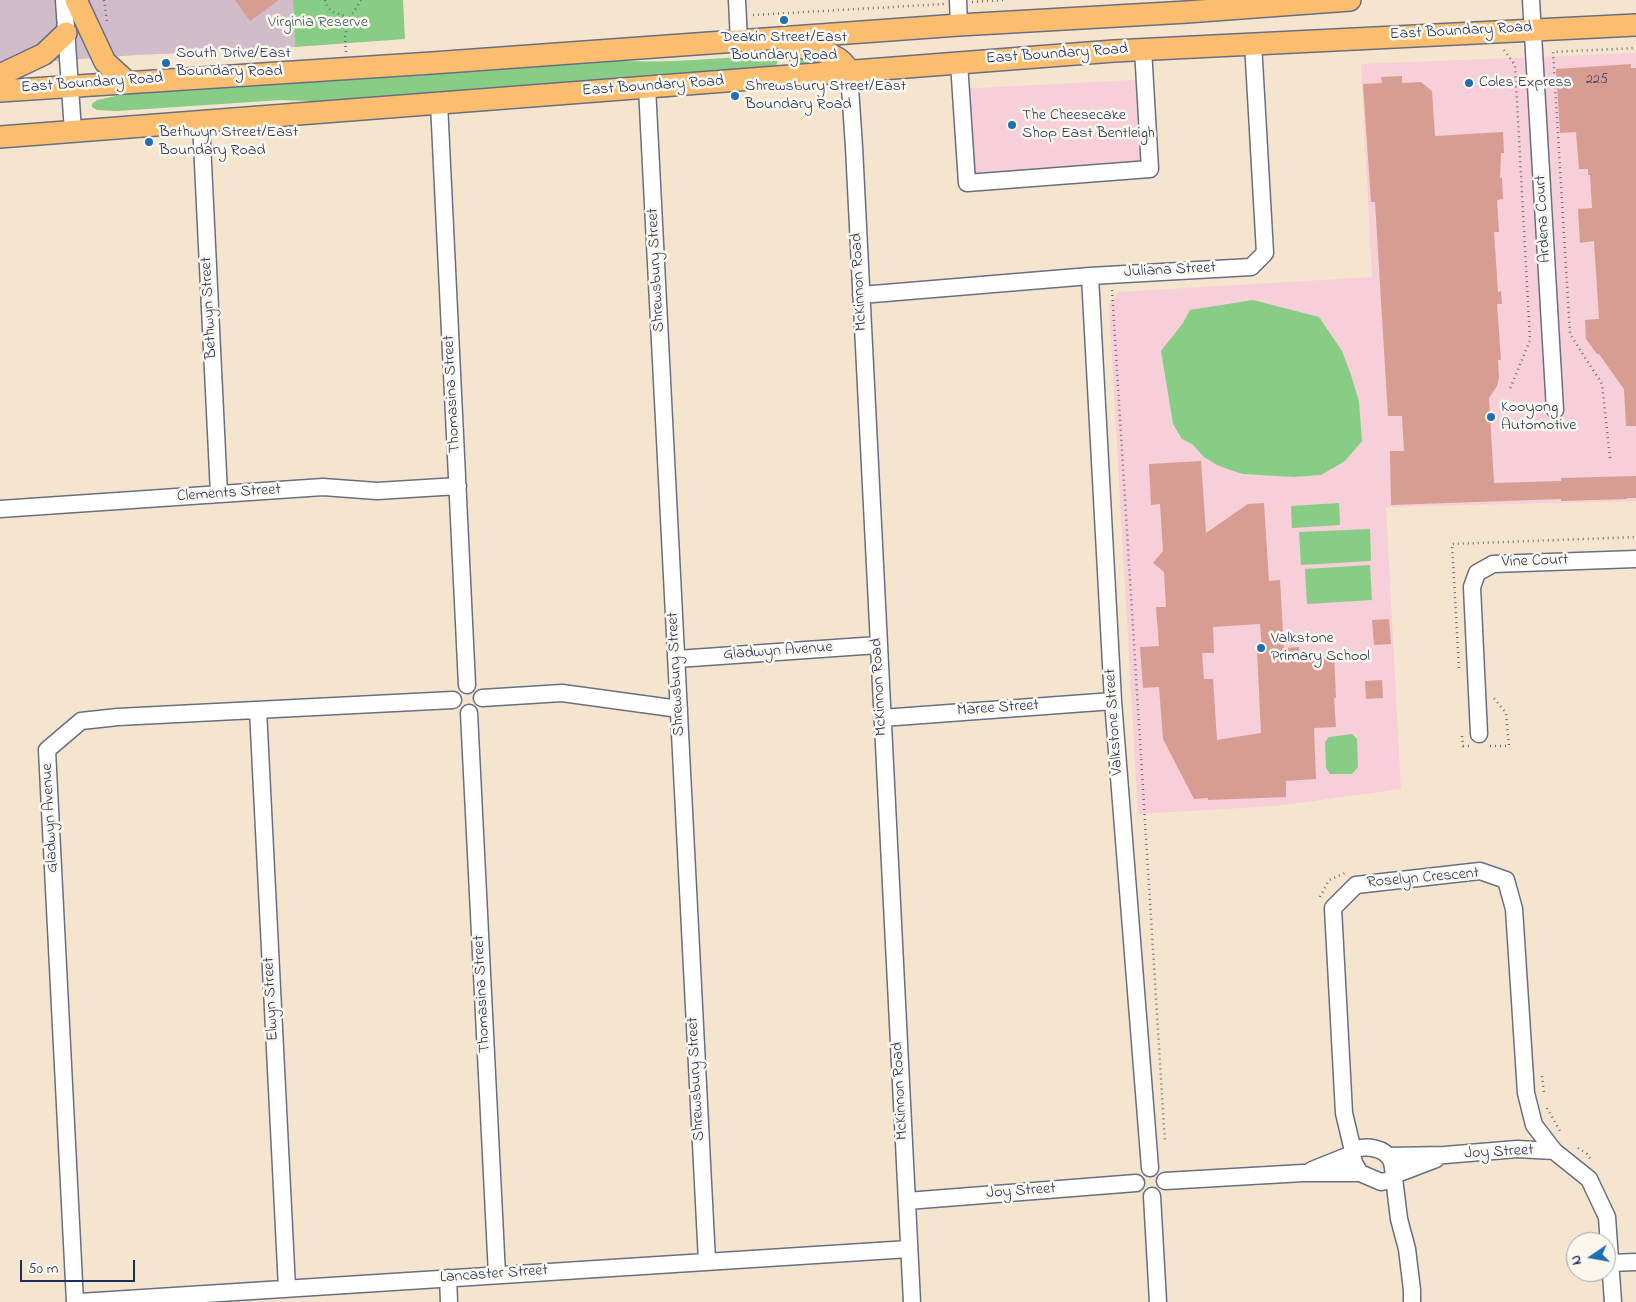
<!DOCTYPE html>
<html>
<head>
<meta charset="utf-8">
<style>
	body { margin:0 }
	#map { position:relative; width:1636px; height:1302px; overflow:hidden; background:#f6e5ce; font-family:"Indie Flower",sans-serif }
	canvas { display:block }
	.north { position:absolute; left:1566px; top:1232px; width:50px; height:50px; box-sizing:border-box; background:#fbf7ec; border:1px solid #a1a7b3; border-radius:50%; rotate:258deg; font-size:14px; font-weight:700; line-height:20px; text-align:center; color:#1b2f5e }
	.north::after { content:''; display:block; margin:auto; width:18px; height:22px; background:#1f6fb2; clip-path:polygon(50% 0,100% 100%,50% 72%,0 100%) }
	.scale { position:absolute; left:20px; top:1260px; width:115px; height:22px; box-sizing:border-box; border:2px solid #1b2f5e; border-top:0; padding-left:6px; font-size:15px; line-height:18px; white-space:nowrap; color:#1b2f5e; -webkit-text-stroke:4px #fbf7ec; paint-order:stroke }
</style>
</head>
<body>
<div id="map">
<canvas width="1636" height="1302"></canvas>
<div class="north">N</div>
<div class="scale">50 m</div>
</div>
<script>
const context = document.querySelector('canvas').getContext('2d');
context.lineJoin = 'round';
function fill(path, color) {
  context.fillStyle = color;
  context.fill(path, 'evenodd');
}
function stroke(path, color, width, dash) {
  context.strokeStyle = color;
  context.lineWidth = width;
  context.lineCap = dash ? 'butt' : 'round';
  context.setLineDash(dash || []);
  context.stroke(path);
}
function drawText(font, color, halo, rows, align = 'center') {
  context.font = font + ' "Indie Flower",sans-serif';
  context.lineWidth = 5;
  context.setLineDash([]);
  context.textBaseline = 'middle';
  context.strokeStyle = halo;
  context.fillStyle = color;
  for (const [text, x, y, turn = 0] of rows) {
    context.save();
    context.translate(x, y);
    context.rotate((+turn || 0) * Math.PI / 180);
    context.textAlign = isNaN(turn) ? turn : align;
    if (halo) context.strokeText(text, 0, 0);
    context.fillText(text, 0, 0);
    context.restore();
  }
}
fill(new Path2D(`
	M1636,53v448l-250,6 15,282 -125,17 -138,8 -29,-509 9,-13 254,-15 -11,-213z
	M1153,79l3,97 -196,14 -3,-101z`), '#f6cfd8');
fill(new Path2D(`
	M0,0h293l2,47 -60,4 -98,4 -137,10z`), '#d1bdca');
fill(new Path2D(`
	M293,0h110l2,39 -110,8z
	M786,53l50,9 -45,4z
	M770,54h4l4,5 -2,8 -440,35 -55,-2 -164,11 -20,-1 -5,-3v-3l5,-4 37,-8 472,-32c55,4 110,-1 164,-6z
	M1253,300l66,17 23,34 9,24 8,27 3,39 -17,20 -24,14 -27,2 -51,-3 -13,-4 -13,-5 -13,-8 -12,-13 -10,-5 -9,-15 -12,-73 22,-28 7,-13z
	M1339,503l1,22 -48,3 -1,-22z
	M1370,529l1,32 -70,4 -2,-33z
	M1370,565l2,35 -65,4 -2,-35z
	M1352,734l5,5 1,28 -6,7h-22l-4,-6 -1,-26 4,-5z`), '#88cd86');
fill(new Path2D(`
	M235,0h44l-29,21z
	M1631,64v4h5v358h-10l-2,-37 -25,-35h-2l-11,-15 -1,-19 14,-1 -5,-78 -14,2 -2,-34 14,-1 -2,-33h-2v-6h-9l-3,-37 -16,1 -4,-64z
	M1402,76v7l19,-1 11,9 3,45 68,-4 1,21h-3l-1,25h2l1,21 -6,1 2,32h-5l4,60 3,-1 1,13h-5l4,56h-3l1,18 -2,8 -8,12 5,85 67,-2v-3l75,-2v22h-9v1l-66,2v-2l-170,6 -1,-54h14l-2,-35h-14l-13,-214h-4l-8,-118 19,-1 -1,-6z
	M1201,461l5,72 42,-29 16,-1 5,78 11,-1 4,68 15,-1v10l35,-2 2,43h-2l2,29 -22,1 2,51 -30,2v16l-78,3v-2l-14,1 -31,-60 -4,-52 -16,1 -3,-41 19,-1 -3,-39h10l-2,-35 -11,-9 10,-12 -3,-47 -9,1 -2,-41zM1260,624l2,25 -5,1 4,83 -44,7 -4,-61h-9l-2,-26h12l-1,-26z
	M1389,619l2,25 -17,1 -2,-25z
	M1382,680l1,18 -17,1 -1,-18z`), '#d79c92');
const minor = new Path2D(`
	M64,0l9,131
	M737,0l2,41
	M958,0l1,25
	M1531,0l24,410
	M959,63l8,120 183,-14 -7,-120
	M849,72l5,75 58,1155
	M647,87l60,1174
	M439,103l28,582
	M201,122l18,372
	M1090,276l23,425 37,467
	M861,295l229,-19 161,-9 14,-14 -12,-210
	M0,509l323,-22 54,4 81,-5
	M677,659l201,-14
	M482,698l80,-5 117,16
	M258,710l29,578
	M469,713l28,562
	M882,718l231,-17
	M1479,734l-7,-147 5,-14 16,-9 143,-5
	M1353,1151l-9,-38 -11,-205 23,-23 124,-14 26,9 8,29 12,184 8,32 20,26 35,28 18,38 6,85
	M1388,1156l57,-1 72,-6 37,2
	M1312,1170l40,-16
	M1394,1175l42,-16
	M1394,1178l5,41 8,30 5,41v12
	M1165,1181l138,-8h57l21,9 9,-2 4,-5c-1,-5 -1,-11 -3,-15 -7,-13 -24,-14 -36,-11l-3,5 2,9 6,10
	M1152,1196l6,106
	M907,1201l229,-18
	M1610,1263l26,-1
	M448,1278l1,24
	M75,1302l-28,-552 34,-29 37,-4 335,-17
	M80,1302l829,-53`);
const major = new Path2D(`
	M76,0l29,62 22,20
	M789,44c21,7 50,5 60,28
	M0,75l44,-21 22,-21
	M0,91l432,-28 527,-38 228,-13 163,-12
	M0,137l1114,-86 522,-26`);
stroke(minor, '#686f85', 19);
stroke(major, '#686f85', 24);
stroke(new Path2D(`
	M104,0l3,22
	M325,0c2,11 10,13 20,16l3,5
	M972,2l31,-2
	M753,15l191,-11
	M1504,50l11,15 15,275 -20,49
	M346,52l-1,-15 3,-16 13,-21
	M1112,290l53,853
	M1610,458l-8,-74 -32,-50 -17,-282 83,-4
	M1459,668l-7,-124 184,-7
	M1462,736l1,10h7
	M1490,746h19l-3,-33 -13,-16
	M1320,897l9,-17 16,-7
	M1542,1076l2,17
	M1547,1108l13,23
	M1578,1148l9,6 5,7`), '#686f85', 2.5, [1, 4]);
stroke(minor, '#fff', 16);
stroke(major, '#fbbd6e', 21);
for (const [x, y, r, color] of [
	[784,20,5,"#1f6fb2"],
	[166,63,5,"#1f6fb2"],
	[1469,83,5,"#1f6fb2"],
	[735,96,5,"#1f6fb2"],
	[1012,125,5,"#1f6fb2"],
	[149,142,5,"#1f6fb2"],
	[1491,417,5,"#1f6fb2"],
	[1261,648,5,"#1f6fb2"]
]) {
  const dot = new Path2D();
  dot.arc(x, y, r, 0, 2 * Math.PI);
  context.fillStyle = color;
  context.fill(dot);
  stroke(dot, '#fbf7ec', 2);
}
drawText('14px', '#4a4a6b', null, [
	["225",1597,81]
]);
drawText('16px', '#3c5e6a', '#fbf7ec', [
	["Virginia Reserve",318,23]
]);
drawText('16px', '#1b2f5e', '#fbf7ec', [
	["East Boundary Road",1461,32,-3],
	["East Boundary Road",1057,55,-4],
	["East Boundary Road",92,84,-4],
	["East Boundary Road",653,87,-4],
	["Ardena Court",1544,219,-93],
	["Shrewsbury Street",657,270,-93],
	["Juliana Street",1170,271,-3],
	["McKinnon Road",860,282,-93],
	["Bethwyn Street",210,308,-93],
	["Thomasina Street",453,394,-93],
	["Clements Street",229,494,-4],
	["Vine Court",1535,562,-2],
	["Gladwyn Avenue",778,652,-4],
	["Shrewsbury Street",677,674,-93],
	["McKinnon Road",880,687,-93],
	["Maree Street",998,709,-4],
	["Valkstone Street",1115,722,-94],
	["Gladwyn Avenue",51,818,-93],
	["Roselyn Crescent",1423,879,-5],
	["Thomasina Street",483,994,-93],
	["Elwyn Street",272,999,-93],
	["Shrewsbury Street",697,1079,-93],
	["McKinnon Road",901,1091,-93],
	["Joy Street",1499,1153,-3],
	["Joy Street",1021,1192,-4],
	["Lancaster Street",494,1275,-4]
]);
drawText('16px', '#1b2f5e', '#fbf7ec', [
	["Deakin Street/East",784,38,"center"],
	["Boundary Road",784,56,"center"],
	["South Drive/East",176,54],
	["Boundary Road",176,72],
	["Coles Express",1479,83],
	["Shrewsbury Street/East",745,87],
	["Boundary Road",745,105],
	["The Cheesecake",1022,116],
	["Shop East Bentleigh",1022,134],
	["Bethwyn Street/East",159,133],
	["Boundary Road",159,151],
	["Kooyong",1501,408],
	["Automotive",1501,426],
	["Valkstone",1271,639],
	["Primary School",1271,657]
], 'left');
</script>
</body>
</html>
